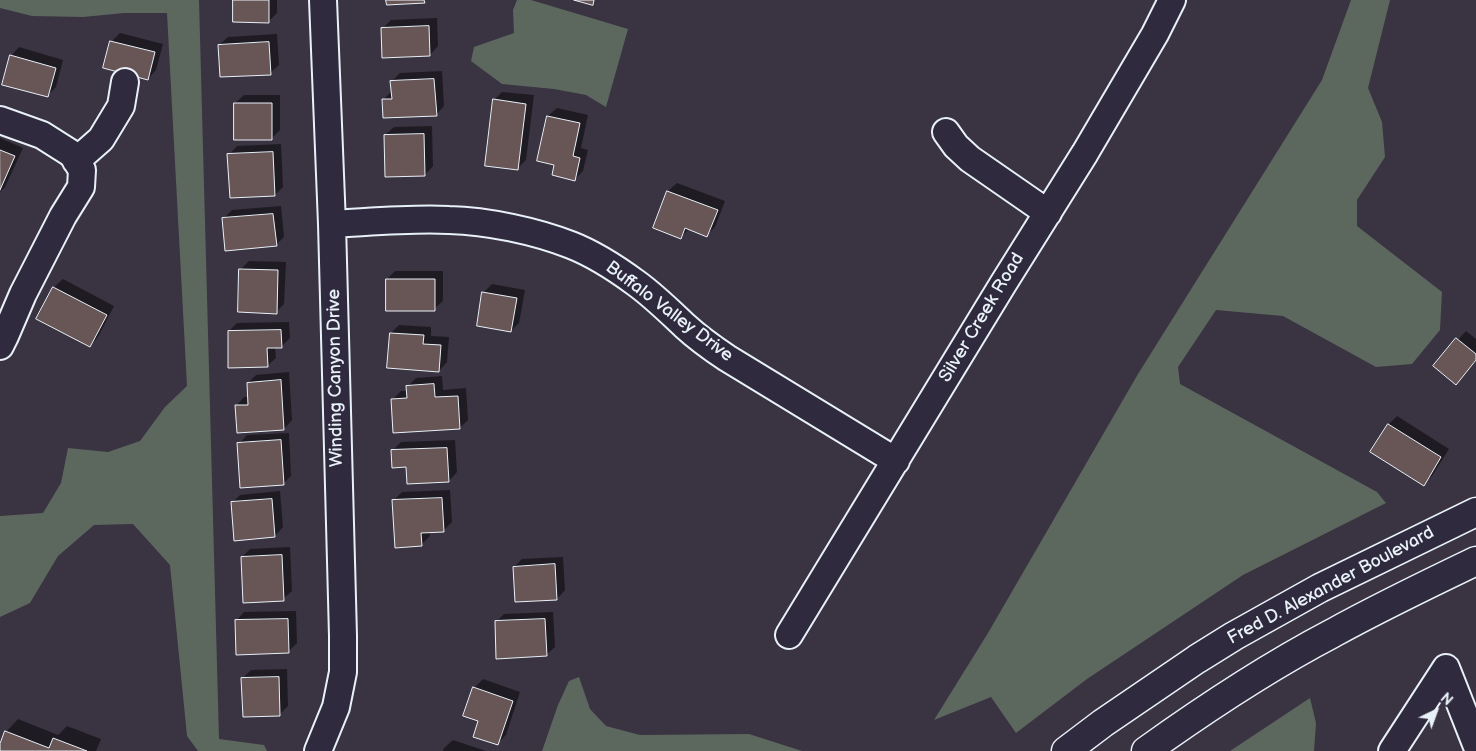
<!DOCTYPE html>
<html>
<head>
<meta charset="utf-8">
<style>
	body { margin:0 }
	#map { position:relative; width:1476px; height:751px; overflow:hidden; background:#3a3342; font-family:"Balsamiq Sans",sans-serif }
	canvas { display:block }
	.north { position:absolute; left:1411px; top:686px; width:50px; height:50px; -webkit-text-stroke:4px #2f2a3d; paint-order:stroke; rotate:42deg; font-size:14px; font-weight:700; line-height:20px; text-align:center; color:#e8f1f8 }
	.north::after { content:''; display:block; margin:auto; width:18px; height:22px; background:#e8f1f8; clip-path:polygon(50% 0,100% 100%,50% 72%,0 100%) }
</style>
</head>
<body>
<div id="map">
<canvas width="1476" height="751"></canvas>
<div class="north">N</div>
</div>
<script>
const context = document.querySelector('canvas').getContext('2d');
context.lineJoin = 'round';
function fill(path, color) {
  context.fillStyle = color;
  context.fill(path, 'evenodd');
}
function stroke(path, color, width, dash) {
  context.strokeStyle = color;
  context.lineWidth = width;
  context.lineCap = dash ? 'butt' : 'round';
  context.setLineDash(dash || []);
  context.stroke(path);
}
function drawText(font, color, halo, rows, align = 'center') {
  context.font = font + ' "Balsamiq Sans",sans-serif';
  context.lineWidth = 4;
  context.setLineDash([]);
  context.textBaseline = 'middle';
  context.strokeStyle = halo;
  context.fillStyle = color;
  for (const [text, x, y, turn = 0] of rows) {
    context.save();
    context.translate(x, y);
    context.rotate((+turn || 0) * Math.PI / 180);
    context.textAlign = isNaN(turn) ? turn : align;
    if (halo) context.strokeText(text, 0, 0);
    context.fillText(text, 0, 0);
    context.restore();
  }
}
fill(new Path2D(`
	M0,0h199l20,739 45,6 3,6h-69l-11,-15 -17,-171 -37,-41 -39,1 -36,31 -28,47 -30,14v-101l43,-3 18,-30 7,-35 40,4 32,-11 25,-34 22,-21 -20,-373h-43l-41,4 -51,-1 -32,-8z
	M517,0h14l97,29 -22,78 -20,-12 -32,-6 -52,-5 -31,-23 3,-14 40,-14 -1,-23z
	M1351,0h39l-22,88 14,34 3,35 -28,43v26l85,66 -2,38 -28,34 -36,3 -93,-51 -67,-6 -38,57 2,17 197,108 9,11 -143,72 -156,104 -71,54 -25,-36 -57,23 54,-87 150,-259 184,-294z
	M579,677l11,32 16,17 34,9 109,-1 53,17h-260l16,-46 11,-24z
	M1310,698l6,25 -2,28h-84z`), '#5c685e');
fill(new Path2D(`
	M235,0h42v13l-8,8z
	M437,18l1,28 -8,9 -48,-26 9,-9z
	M120,33l43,11 -7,26 -8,9 -43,-12 7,-26z
	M277,34l2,31 -9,8 -51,-28 9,-8z
	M19,47l44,13 -7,27 -9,9 -36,-40z
	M442,71l2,35 -8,9 -53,-15 8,-8 1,-11 8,-8z
	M502,92l32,3 -8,65 -8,8 -24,-68z
	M244,95h36v35l-8,8 -37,-35z
	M557,108l31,7 -7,33 7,2 -5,21 -8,8 -20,-15 -16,-4 9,-44z
	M432,126l1,40 -8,9 -40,-40 9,-8z
	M0,138l23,10 -18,39 -5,5z
	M281,144l2,43 -8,8 -46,-40 8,-9z
	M677,183l48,18 -10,26 -8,8 -18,-6 -8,8 -26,-10 13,-36z
	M281,206l3,31 -8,8 -53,-26 9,-9z
	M249,261l37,1 -2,42 -8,8 -35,-43z
	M395,271h48v30l-9,8 -47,-30z
	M63,279l51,27 -16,31 -8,9 -52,-27 16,-32z
	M492,284l33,6 -6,33 -8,8 -33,-6 6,-33z
	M289,322l1,16 -9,9h-6l1,11 -9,8 -38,-35 8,-8z
	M399,325l32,2v9l18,1 -2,25 -8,9 -48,-38z
	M1466,331l10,8v22l-20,22 -21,-17z
	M289,372l3,48 -8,9 -46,2 -2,-25 8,-9h5l-1,-14 8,-8z
	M442,376l1,14 23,-2 2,32 -8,8 -67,-29 8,-8h7v-5l8,-8z
	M1397,416l52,33 -17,27 -9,9 -34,-61z
	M289,433l2,43 -8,8 -44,-40 8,-9z
	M455,440l2,32 -8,9 -42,-15 -15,-15 9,-9z
	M450,490l2,32 -9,9h-14l1,5 -9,9 -28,-44 9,-9z
	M280,491l3,36 -8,9 -43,-33 8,-8z
	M290,547l2,44 -9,8 -41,-42 8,-8z
	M563,557l2,33 -8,9 -43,-32 8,-8z
	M296,611l1,32 -9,9 -52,-31 8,-9z
	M553,612l2,35 -9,8 -50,-33 8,-8z
	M287,669l1,37 -8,8 -38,-35 9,-9z
	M483,679l37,13 -14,43 -9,9 -17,-24 -6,-32z
	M18,719l40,16 9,-9 34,13 -5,12h-96v-4l6,-15z
	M453,740l33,11h-43l1,-3z`), '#0007');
const building = new Path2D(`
	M233,0h36v23l-36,-1z
	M386,0h38l1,3 -38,2z
	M574,0h20l-1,5z
	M429,26l1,30 -48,2 -1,-30z
	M110,41l45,11 -7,28 -45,-12z
	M269,42l2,33 -51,2 -2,-32z
	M10,55l46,13 -8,29 -46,-12z
	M434,79l3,37 -54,2 -1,-19h10l-2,-18z
	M493,99l33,5 -8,66 -33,-4z
	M234,103h38v37h-38z
	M547,116l33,7 -7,33 7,2 -5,23 -23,-6 2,-10 -17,-4z
	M424,134l1,42 -40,1 -1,-42z
	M0,150l15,6 -15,34z
	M273,152l2,44 -45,2 -3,-44z
	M667,191l51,19 -11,27 -22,-9 -4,11 -28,-11z
	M273,214l4,32 -52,5 -3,-33z
	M239,269l39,1 -1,44 -39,-2z
	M386,279h49v32h-49z
	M53,287l54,28 -17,32 -54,-28z
	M482,292l35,6 -6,34 -34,-6z
	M281,330l1,18h-15l1,19 -40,1v-37z
	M390,333l34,2 -1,9 18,1 -2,27 -52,-4z
	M1456,338l20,16v6l-20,25 -23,-19z
	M281,380l3,50 -47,3 -2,-28h13l-1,-22z
	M434,384l1,13 23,-1 2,33 -67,4 -2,-34 16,-1 -1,-12z
	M1388,424l53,33 -17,29 -54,-34z
	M281,440l3,45 -44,3 -3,-45z
	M447,448l2,34 -42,2 -1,-17 -14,1 -1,-18z
	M442,498l2,34 -23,1 1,13 -27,2 -3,-48z
	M272,499l3,38 -41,4 -3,-39z
	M282,555l2,46 -41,2 -2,-46z
	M555,564l2,36 -42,2 -2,-35z
	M288,619l1,34 -53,2 -1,-35z
	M545,619l2,37 -51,3 -1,-38z
	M279,677l1,39 -37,1 -2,-39z
	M473,687l40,14 -15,44 -25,-8 5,-16 -15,-5z
	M5,731l44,17 4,-10 34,13h-87v-7z`);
fill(building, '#685656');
stroke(building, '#e8f1f8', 1);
const street = new Path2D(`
	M0,120l42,15 30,19 10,16 -1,17 -18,29 -40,78 -18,42 -5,10
	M946,132l10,14 14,13 78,54
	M76,161l25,-22 20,-33 4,-24
	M332,224c39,-2 78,-6 117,-4 39,1 86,11 122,25 23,9 46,24 65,38 18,13 33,28 49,43 13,12 27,22 42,32l169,103
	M789,635l214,-351 82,-131 70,-119 17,-34
	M318,751l18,-44 7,-35v-36l-11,-412 -9,-224
	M1392,751l54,-83 30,76`);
const secondary = new Path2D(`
	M1066,751l37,-28 94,-64 37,-23 86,-48 156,-76
	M1146,751c60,-43 122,-84 187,-118 47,-26 95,-49 143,-72`);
stroke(street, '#e8f1f8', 30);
stroke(secondary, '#e8f1f8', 31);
stroke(street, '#2f2a3d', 26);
stroke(secondary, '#2f2a3d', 28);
drawText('18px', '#e8f1f8', '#2f2a3d', [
	["Buffalo Valley Drive",669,312,37],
	["Silver Creek Road",982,318,-59],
	["Winding Canyon Drive",336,378,-91],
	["Fred D. Alexander Boulevard",1331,586,-28]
]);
</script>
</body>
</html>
